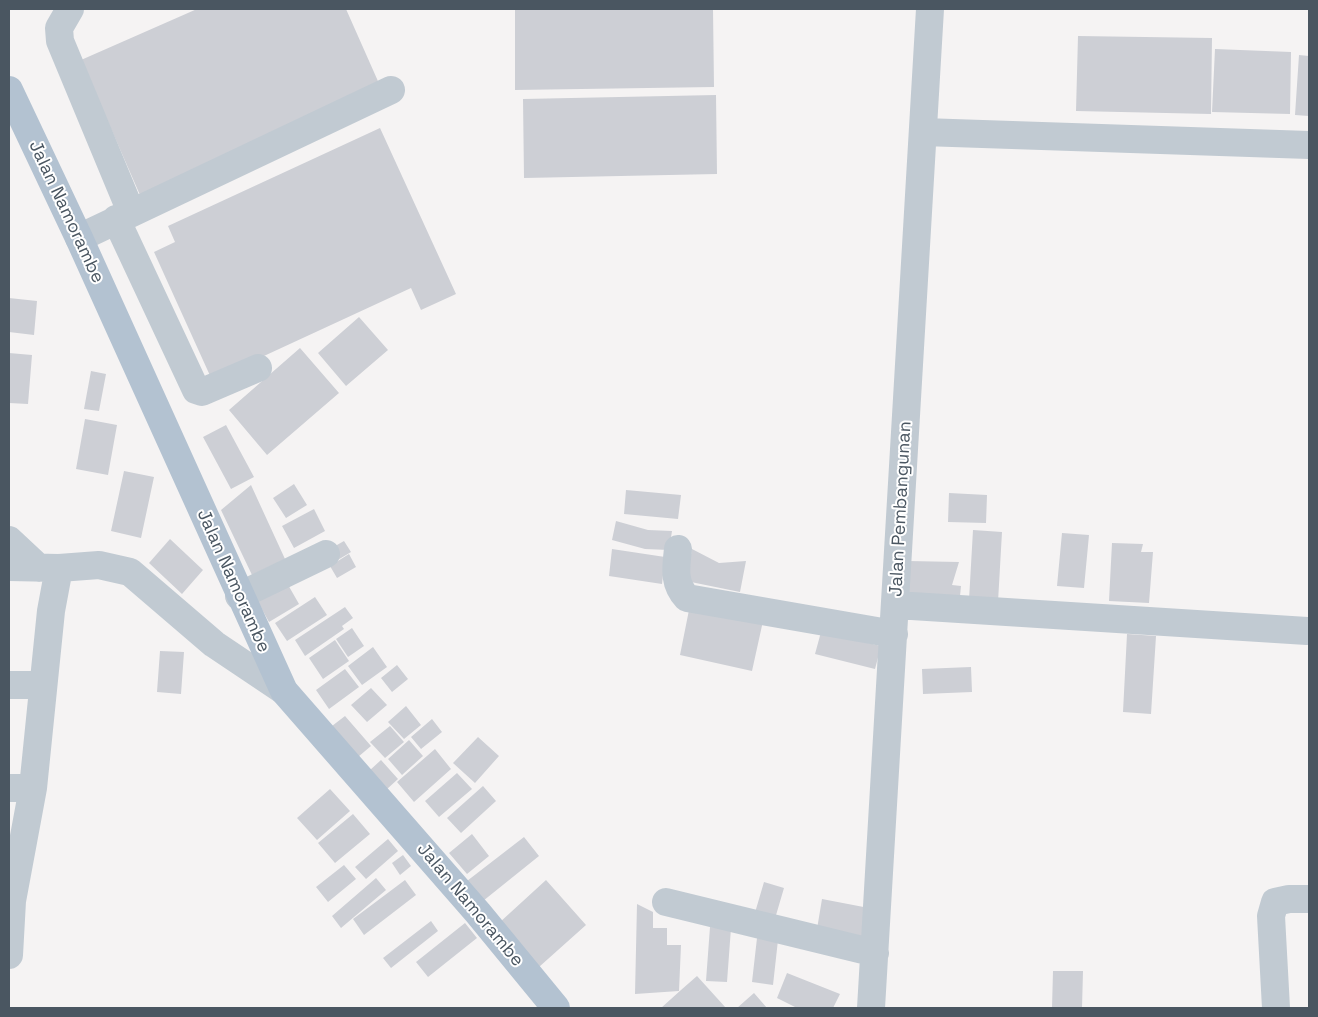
<!DOCTYPE html>
<html>
<head>
<meta charset="utf-8">
<style>
	body { margin:0 }
	#map { position:relative; width:1318px; height:1017px; overflow:hidden; background:#f5f3f3; font-family:"Space Grotesk",sans-serif }
	canvas { display:block }
	.frame { position:absolute; inset:0; border:10px solid #4a5661; pointer-events:none }
</style>
</head>
<body>
<div id="map">
<canvas width="1318" height="1017"></canvas>
<div class="frame"></div>
</div>
<script>
const context = document.querySelector('canvas').getContext('2d');
context.lineJoin = 'round';
function fill(path, color) {
  context.fillStyle = color;
  context.fill(path, 'evenodd');
}
function stroke(path, color, width, dash) {
  context.strokeStyle = color;
  context.lineWidth = width;
  context.lineCap = dash ? 'butt' : 'round';
  context.setLineDash(dash || []);
  context.stroke(path);
}
function drawText(font, color, halo, rows, align = 'center') {
  context.font = font + ' "Space Grotesk",sans-serif';
  context.lineWidth = 4;
  context.setLineDash([]);
  context.textBaseline = 'middle';
  context.strokeStyle = halo;
  context.fillStyle = color;
  for (const [text, x, y, turn = 0] of rows) {
    context.save();
    context.translate(x, y);
    context.rotate((+turn || 0) * Math.PI / 180);
    context.textAlign = isNaN(turn) ? turn : align;
    if (halo) context.strokeText(text, 0, 0);
    context.fillText(text, 0, 0);
    context.restore();
  }
}
fill(new Path2D(`
	M197,9h149l35,79 -241,107 -59,-135z
	M515,9h198l1,78 -199,3z
	M1078,36l134,2 -1,76 -135,-3z
	M1215,49l76,3 -1,62 -78,-2z
	M1299,55l10,1v60l-14,-1z
	M716,95l1,79 -193,4 -1,-79z
	M380,128l76,166 -35,16 -10,-22 -199,92 -58,-128 21,-10 -7,-16z
	M9,298l28,3 -3,34 -25,-3z
	M359,317l29,33 -42,36 -28,-33z
	M300,348l39,45 -72,62 -38,-45z
	M9,353l23,2 -4,49 -19,-1z
	M91,371l15,3 -7,37 -15,-2z
	M85,419l32,6 -9,50 -32,-6z
	M226,425l28,52 -23,12 -28,-52z
	M124,471l30,6 -13,61 -30,-7z
	M294,484l13,21 -21,13 -13,-20z
	M251,485l34,74 -33,16 -31,-65z
	M626,490l55,5 -3,24 -54,-5z
	M949,493l38,2 -1,28 -38,-1z
	M314,509l11,22 -31,17 -12,-22z
	M616,521l32,9 24,1 -3,19 -24,-1 -33,-9z
	M973,530l29,2 -4,70 -29,-2z
	M1062,533l27,2 -5,53 -27,-2z
	M170,539l33,31 -21,24 -33,-31z
	M344,541l7,11 -15,9 -6,-12z
	M1112,543l31,1 -2,8h12l-4,51 -40,-2z
	M612,549l53,8 -3,27 -53,-8z
	M692,549l27,14 27,-2 -6,31 -54,-11z
	M349,554l7,13 -19,11 -7,-12z
	M908,561l51,1 -7,23 9,1 -2,20 -51,-2z
	M287,583l12,21 -30,18 -12,-22z
	M315,597l12,18 -40,26 -12,-18z
	M690,605l73,16 -11,50 -72,-16z
	M345,607l8,11 -11,8 2,3 -39,27 -10,-16z
	M352,628l12,18 -16,11 -12,-18z
	M821,632l60,14 -6,23 -60,-15z
	M1127,634l29,2 -5,78 -28,-2z
	M335,640l14,21 -26,18 -14,-21z
	M373,647l14,20 -25,18 -14,-19z
	M160,651l24,1 -3,42 -24,-2z
	M397,665l11,14 -16,13 -11,-14z
	M971,667l1,25 -49,2 -1,-25z
	M345,669l14,18 -30,22 -13,-19z
	M371,688l16,17 -20,17 -16,-17z
	M406,706l15,19 -17,14 -16,-17z
	M345,716l26,30 -13,11 -26,-31z
	M432,719l10,13 -21,17 -10,-12z
	M390,726l14,16 -19,16 -15,-16z
	M478,737l21,19 -24,27 -22,-20z
	M409,740l14,16 -21,19 -14,-16z
	M435,749l16,20 -37,33 -17,-20z
	M381,760l17,19 -12,11 -17,-19z
	M457,773l15,16 -33,28 -14,-16z
	M483,786l13,15 -35,32 -14,-15z
	M330,789l20,22 -33,29 -20,-22z
	M353,814l17,20 -35,29 -17,-20z
	M472,834l17,22 -22,18 -18,-21z
	M524,837l15,19 -56,45 -16,-20z
	M388,839l10,12 -32,28 -11,-12z
	M403,855l8,11 -11,9 -8,-12z
	M344,865l12,14 -28,23 -12,-15z
	M376,878l10,12 -45,38 -9,-12z
	M405,880l11,15 -52,40 -11,-16z
	M546,880l40,45 -47,42 -40,-44z
	M764,882l20,6 -10,34 -20,-6z
	M822,899l52,10 -7,35 -51,-9z
	M637,904l16,8v16h14v17h14l-2,46 -44,3z
	M431,921l7,10 -47,37 -8,-10z
	M465,923l12,15 -49,39 -12,-15z
	M710,927l21,1 -4,54 -21,-1z
	M757,938l21,2 -5,45 -21,-3z
	M1053,971h30l-1,37h-30z
	M787,973l53,21 -7,14h-36l-20,-10z
	M697,976l29,32h-65l20,-18z
	M754,993l13,15h-30z`), '#cdcfd5');
stroke(new Path2D(`
	M70,9l-11,19 1,13 71,171
	M923,132l386,13
	M116,219l80,171 6,2 56,-24
	M79,238l312,-148
	M9,540l30,28
	M678,549c-2,19 -5,34 9,49l207,36
	M9,567l50,1
	M239,596l87,-42
	M896,605l411,26
	M9,685h34
	M9,788h24
	M666,902l209,51
	M9,955l3,-54 21,-113 18,-177 8,-43 40,-3 31,7 84,72 70,47
	M871,1008l59,-999
	M1276,1008l-5,-92 4,-14 14,-3h20`), '#c1cad2', 28);
stroke(new Path2D(`
	M9,90l70,148 205,453 194,222 78,95`), '#b3c2d1', 28);
drawText('18px', '#4a5661', '#fff', [
	["Jalan Namorambe",66,212,65],
	["Jalan Pembangunan",901,509,-87],
	["Jalan Namorambe",233,581,66],
	["Jalan Namorambe",470,905,50]
]);
</script>
</body>
</html>
